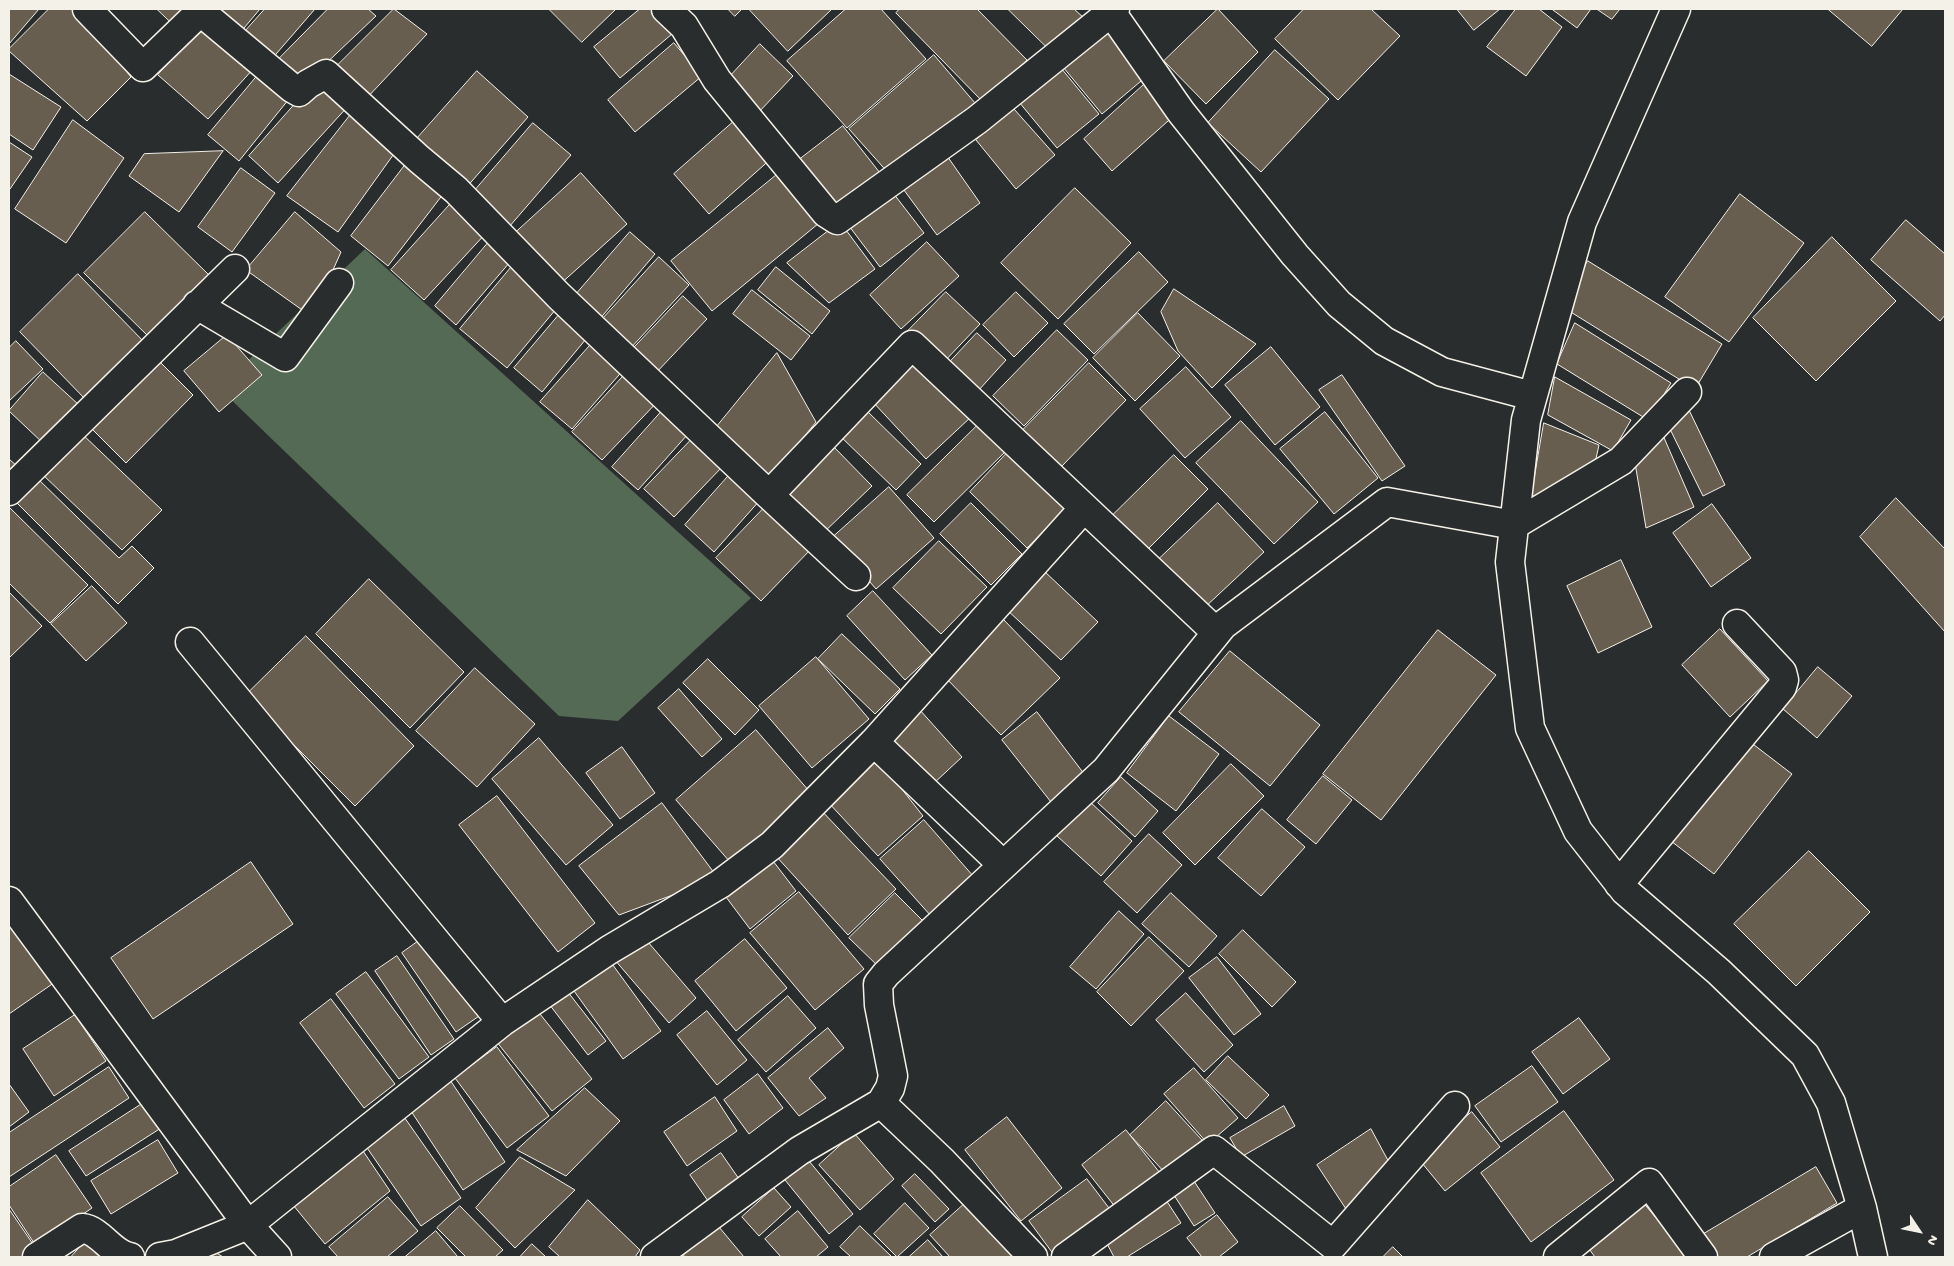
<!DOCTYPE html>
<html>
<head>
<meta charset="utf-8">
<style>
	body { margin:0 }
	#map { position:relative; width:1954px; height:1266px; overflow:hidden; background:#2a2d2e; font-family:"Gochi Hand",sans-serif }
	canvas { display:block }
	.frame { position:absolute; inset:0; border:10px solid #f4f1e8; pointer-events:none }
	.north { position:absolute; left:1894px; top:1206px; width:50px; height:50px; -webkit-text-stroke:4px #2a2d2e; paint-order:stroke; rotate:124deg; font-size:14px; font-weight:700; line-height:20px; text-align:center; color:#f4f1e8 }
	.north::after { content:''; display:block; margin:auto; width:18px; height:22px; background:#f4f1e8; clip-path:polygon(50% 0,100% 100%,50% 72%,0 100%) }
</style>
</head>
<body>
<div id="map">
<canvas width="1954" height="1266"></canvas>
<div class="frame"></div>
<div class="north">N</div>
</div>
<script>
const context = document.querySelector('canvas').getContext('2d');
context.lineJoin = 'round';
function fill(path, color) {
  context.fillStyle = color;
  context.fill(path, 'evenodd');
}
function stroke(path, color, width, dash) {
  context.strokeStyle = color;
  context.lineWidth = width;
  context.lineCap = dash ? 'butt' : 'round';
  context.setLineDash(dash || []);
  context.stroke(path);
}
fill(new Path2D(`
	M365,249l386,349 -133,123 -59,-5 -340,-328z`), '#556a54');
const building = new Path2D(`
	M9,9h30l-30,35z
	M49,9h27l55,68 -44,44 -78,-70v-2z
	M157,9h33l-15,17z
	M211,9h49l-21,25z
	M265,9h50l-45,52 -29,-25z
	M328,9h40l8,7 -77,73 -26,-24z
	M394,9l33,25 -63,67 -32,-30z
	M549,9h67l-34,33z
	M640,9h11l21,25 -52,44 -26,-31z
	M728,9h14l-7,7z
	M749,9h83l-44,42z
	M846,9h35l45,50 -79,69 -60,-67z
	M900,9h77l50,51 -44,42 -87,-89z
	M1008,9h66l10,9 -33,33z
	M1218,9l40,43 -52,52 -42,-43z
	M1304,9h67l29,27 -62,64 -63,-61z
	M1457,9h43l-26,21z
	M1516,9h23l23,18 -36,49 -39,-29z
	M1555,9h36l-14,19 -24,-18z
	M1597,9h23l-8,10z
	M1828,9h75l-31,37z
	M203,24l51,44 -46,51 -50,-44z
	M1109,29l38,47 -45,38 -39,-47z
	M674,43l28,33 -67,56 -27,-32z
	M760,44l33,32 -36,38 -33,-31z
	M1275,50l54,49 -68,73 -53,-49z
	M934,55l41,48 -84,73 -42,-47z
	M1061,68l38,46 -42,34 -38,-46z
	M263,69l30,25 -54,67 -31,-26z
	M477,71l51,46 -63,72 -52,-46z
	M9,74l52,33 -28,43 -24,-16z
	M319,77l31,27 -72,79 -29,-27z
	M1148,81l29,32 -65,58 -28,-32z
	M1014,109l41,46 -39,34 -40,-49z
	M352,113l44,38 -58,81 -51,-36z
	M739,117l34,40 -64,57 -35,-40z
	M73,120l51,38 -58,85 -51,-34z
	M533,123l38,32 -62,72 -38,-32z
	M843,126l41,52 -49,38 -40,-53z
	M9,142l23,15 -22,32 -1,-1z
	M223,151l-44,61 -50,-36 15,-22z
	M945,153l35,50 -43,32 -36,-49z
	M409,160l38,29 -59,77 -37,-30z
	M241,168l34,25 -43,59 -34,-25z
	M784,169l40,50 -112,92 -41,-50z
	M581,173l46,51 -69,62 -45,-51z
	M1075,188l56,55 -73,76 -57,-56z
	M890,189l34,44 -44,34 -34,-45z
	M1740,194l64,49 -75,99 -64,-45z
	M454,200l34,31 -64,69 -33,-30z
	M145,212l67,66 -60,62 -68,-67z
	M295,212l46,40 -29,65 -66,-47z
	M1906,220l39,34v61l-5,6 -69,-61z
	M840,222l35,47 -46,34 -42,-40z
	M630,232l25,22 -57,67 -26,-22z
	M1832,237l64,64 -80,80 -63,-63z
	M927,242l32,34 -58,53 -31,-34z
	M488,243l22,19 -54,63 -21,-19z
	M1139,252l29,30 -74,72 -30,-30z
	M659,257l30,28 -61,66 -30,-27z
	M1588,261l134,83 -27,45 -134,-83z
	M514,264l47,39 -54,65 -47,-39z
	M776,267l54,44 -18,23 -54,-44z
	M78,274l68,70 -58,58 -68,-70z
	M1174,289l82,55 -44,44 -34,-37 -17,-39z
	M752,290l58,46 -19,24 -58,-46z
	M946,292l34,32 -39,41 -34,-33z
	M1016,292l32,31 -34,34 -31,-32z
	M683,296l24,23 -53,56 -24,-23z
	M564,309l27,24 -49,59 -28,-24z
	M1138,313l42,43 -45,45 -42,-43z
	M1575,323l96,60 -23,37 -91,-56z
	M1057,330l31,30 -64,66 -31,-30z
	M977,333l29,27 -28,31 -29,-28z
	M227,335l35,40 -43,37 -35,-41z
	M16,341l27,28 -34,32v-53z
	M594,341l31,27 -53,61 -32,-27z
	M1271,347l49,60 -45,38 -50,-60z
	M777,353l39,69 -48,59 -58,-46z
	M918,358l54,58 -46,43 -54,-58z
	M159,361l34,34 -67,68 -34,-34z
	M1089,363l37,37 -65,67 -38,-37z
	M1186,367l45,50 -46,41 -45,-49z
	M629,370l31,29 -58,61 -30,-28z
	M43,372l36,33 -35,39 -35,-33z
	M1342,375l63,91 -23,15 -63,-91z
	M1555,377l76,43 -18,31 -65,-36z
	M865,409l56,55 -25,26 -57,-55z
	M1689,410l36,75 -22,11 -37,-75z
	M662,411l26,23 -50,56 -26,-23z
	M1325,412l53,66 -44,36 -54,-65z
	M1241,421l77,81 -44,42 -78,-81z
	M981,422l27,27 -74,73 -27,-27z
	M1544,423l55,22 -6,27 -63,32z
	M81,433l81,77 -40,40 -80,-76z
	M1662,433l32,74 -48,21 -13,-77z
	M693,438l30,28 -49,51 -30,-28z
	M831,444l41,42 -53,51 -40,-43z
	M1010,450l58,56 -41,42 -57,-56z
	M1174,455l34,34 -63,63 -34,-35z
	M9,459l9,8 -9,10z
	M732,472l29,27 -47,53 -29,-27z
	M35,476l84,82 13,-12 22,22 -36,36 -105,-105z
	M889,487l45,51 -58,51 -44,-51z
	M1896,498l49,51v83l-85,-95z
	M971,503l51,51 -31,31 -51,-51z
	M1218,503l46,49 -61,57 -46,-48z
	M1712,504l39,54 -40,29 -38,-54z
	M767,505l45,43 -51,53 -45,-43z
	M9,507l79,78 -38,38 -41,-40z
	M939,541l48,46 -46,47 -48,-46z
	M1621,560l31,67 -54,26 -31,-67z
	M1043,570l55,52 -37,38 -55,-51z
	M369,579l95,93 -54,56 -94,-94z
	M92,586l35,37 -41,38 -35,-37z
	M873,591l59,64 -27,25 -58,-64z
	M9,592l33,34 -33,32z
	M1003,619l57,59 -59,57 -56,-58z
	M1720,629l48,52 -38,36 -48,-52z
	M1438,630l58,45 -115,145 -58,-46z
	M842,634l58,55 -25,25 -57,-55z
	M306,636l108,110 -59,60 -110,-110z
	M1230,651l90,74 -50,61 -91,-74z
	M816,657l53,62 -57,49 -53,-62z
	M708,659l51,51 -24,25 -52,-52z
	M1818,667l34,29 -35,42 -34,-29z
	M475,668l60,56 -58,63 -61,-56z
	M679,689l43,50 -20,18 -44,-49z
	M919,709l43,48 -30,28 -44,-48z
	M1037,712l48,63 -34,27 -49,-62z
	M1169,716l50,38 -43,57 -49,-38z
	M756,730l54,62 -80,70 -54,-62z
	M539,738l74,87 -47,40 -74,-86z
	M1745,738l47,36 -78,100 -47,-36z
	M622,747l33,46 -35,26 -34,-46z
	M875,755l48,61 -45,40 -51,-55z
	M1231,764l33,32 -69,69 -32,-32z
	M1323,776l29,24 -36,44 -29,-24z
	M1121,777l37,34 -23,26 -37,-34z
	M497,796l98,127 -37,29 -99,-127z
	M1089,801l43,40 -31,35 -44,-40z
	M662,803l56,75 -99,37 -40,-49z
	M819,808l77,81 -48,46 -73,-80z
	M1262,809l43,38 -44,49 -43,-38z
	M924,820l50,57 -43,39 -51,-57z
	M1149,834l33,31 -45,48 -33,-31z
	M1809,851l61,61 -74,74 -62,-62z
	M770,857l26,34 -46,38 -27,-36z
	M251,862l42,62 -140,95 -42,-61z
	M799,892l65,77 -49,41 -65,-77z
	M895,893l30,30 -45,45 -31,-30z
	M1171,893l46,43 -28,31 -47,-43z
	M1119,911l25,23 -48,55 -26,-22z
	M9,919l49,61 -49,34z
	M1243,930l53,52 -24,25 -53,-53z
	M427,935l55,79 -26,18 -54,-79z
	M642,935l54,63 -27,25 -55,-64z
	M1149,937l35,34 -53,55 -34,-34z
	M745,939l42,49 -51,43 -41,-50z
	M397,956l57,83 -23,16 -56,-84z
	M607,957l54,74 -38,28 -54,-75z
	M1217,957l44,57 -27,21 -45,-57z
	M366,972l63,85 -30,22 -63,-85z
	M564,987l42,54 -18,14 -42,-55z
	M1186,993l47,52 -29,27 -48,-52z
	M788,996l28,32 -50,44 -28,-32z
	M331,999l64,85 -31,24 -64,-85z
	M536,1009l56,70 -40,32 -56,-70z
	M707,1011l40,49 -30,25 -40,-50z
	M75,1015l31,46 -52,35 -31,-47z
	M1579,1018l31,41 -47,35 -31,-42z
	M828,1028l16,20 -35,30 17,20 -27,18 -31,-38z
	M497,1047l52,69 -42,32 -52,-70z
	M1228,1056l41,39 -23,24 -40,-39z
	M1532,1066l26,36 -57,40 -26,-36z
	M109,1067l20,31 -120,79v-44z
	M1194,1068l44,50 -30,26 -44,-50z
	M758,1074l25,34 -34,26 -25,-34z
	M450,1080l55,82 -42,28 -54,-82z
	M9,1084l20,28 -20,15z
	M585,1088l35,33 -54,55 -49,-26z
	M715,1097l22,34 -50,35 -23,-34z
	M1166,1101l36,39 -36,34 -36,-39z
	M145,1102l16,26 -75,48 -17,-25z
	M1284,1106l11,20 -54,31 -11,-19z
	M1564,1111l50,69 -83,62 -50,-69z
	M1472,1112l28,35 -55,44 -28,-34z
	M402,1114l59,84 -40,28 -58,-84z
	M1007,1117l55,71 -41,33 -56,-71z
	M1371,1129l20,37 -45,43 -29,-44z
	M1126,1130l34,43 -44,35 -34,-43z
	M854,1133l40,46 -34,31 -41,-45z
	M158,1140l20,33 -67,41 -20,-33z
	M359,1145l31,46 -65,53 -36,-44z
	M721,1153l25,36 -31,22 -25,-36z
	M56,1155l36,53 -56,38 -27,-41v-18z
	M520,1157l55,33 -60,58 -39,-40z
	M809,1161l44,53 -24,20 -44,-54z
	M1816,1167l21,36 -90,54h-32l-13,-22z
	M915,1174l34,35 -14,13 -33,-36z
	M1190,1175l25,38 -21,13 -24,-37z
	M1087,1179l25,33 -58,43 -25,-34z
	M774,1188l17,19 -32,29 -17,-19z
	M388,1197l30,34 -31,26h-49l-9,-10z
	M1164,1197l17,26 -54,34h-13l-10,-19z
	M971,1198l55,59h-76l-20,-22z
	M588,1200l52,50 -5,7h-75l-11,-10z
	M1641,1200l48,57h-94l-9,-12z
	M905,1203l24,25 -32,29 -23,-23z
	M460,1206l43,44 -8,7h-29l-29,-29z
	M9,1209l26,38 -14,10h-12z
	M798,1211l30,36 -12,10h-35l-16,-18z
	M1217,1215l21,27 -19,15h-17l-15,-19z
	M714,1221l30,36h-59l-6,-7z
	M860,1226l32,31h-41l-11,-10z
	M436,1231l22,26h-53z
	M91,1235l23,22h-43z
	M928,1240l15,17h-34z
	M532,1244l14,13h-26z
	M1393,1247l10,10h-20z
	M215,1252l8,5h-23z`);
fill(building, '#685e4f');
stroke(building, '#f4f1e8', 1);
const minor = new Path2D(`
	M87,9l56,58 60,-58
	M666,9l18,17 33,54 109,133 11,7 140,-100 138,-111
	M1676,9l-94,213 -56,198 -16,142 20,166 48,103 47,60 94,81 86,83 26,48 31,105 11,49
	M201,12l91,76 7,4 9,-8 18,-10 93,85 37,31 103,106 210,199 143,-150 304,287
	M1111,12l70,100 114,143 44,49 45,37 58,31 90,24
	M197,305l88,52 54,-74
	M9,491l226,-222
	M769,495l87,81
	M190,642l312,380
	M874,742l129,123
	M1619,884l163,-197 2,-7 -2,-8 -45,-48
	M9,901l239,324 29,32
	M881,1103l61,58 91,96
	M37,1257l45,-29c19,2 29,26 48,29
	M160,1257l16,-3 72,-29 254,-203 107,-72 111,-66 52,-39 102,-103 210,-234
	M655,1257l144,-106 82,-48 9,-15 3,-12 -14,-71 -1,-21 8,-10 220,-204 117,-145 164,-123 127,23 107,-64 66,-69
	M1066,1257l148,-107 119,95 122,-139
	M1558,1257l91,-74 54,74
	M1774,1257l88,-49`);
stroke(minor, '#f4f1e8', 31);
stroke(minor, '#2a2d2e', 28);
</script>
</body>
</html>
